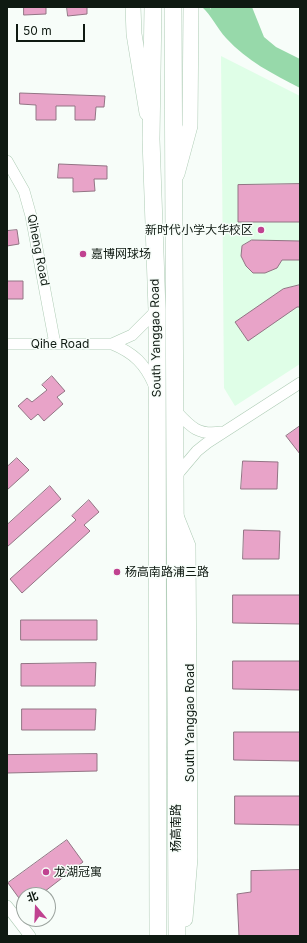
<!DOCTYPE html>
<html>
<head>
<meta charset="utf-8">
<style>
	body { margin:0 }
	#map { position:relative; width:307px; height:943px; overflow:hidden; background:#f7fdf9; font-family:Inter,"Noto Sans SC",sans-serif }
	canvas { display:block }
	.frame { position:absolute; inset:0; border:8px solid #0f1a12; pointer-events:none }
	.north { position:absolute; left:16px; top:887px; width:40px; height:40px; box-sizing:border-box; background:#f7fdf9; border:1px solid #9aa29d; border-radius:50%; rotate:341deg; font-size:11px; font-weight:700; line-height:16px; text-align:center; color:#0f1a12 }
	.north::after { content:''; display:block; margin:auto; width:14px; height:18px; background:#c04290; clip-path:polygon(50% 0,100% 100%,50% 72%,0 100%) }
	.scale { position:absolute; left:16px; top:24px; width:69px; height:18px; box-sizing:border-box; border:2px solid #0f1a12; border-top:0; padding-left:5px; font-size:12px; line-height:14px; white-space:nowrap; color:#0f1a12; -webkit-text-stroke:3px #f7fdf9; paint-order:stroke }
</style>
</head>
<body>
<div id="map">
<canvas width="307" height="943"></canvas>
<div class="frame"></div>
<div class="north">北</div>
<div class="scale">50 m</div>
</div>
<script>
const context = document.querySelector('canvas').getContext('2d');
context.lineJoin = 'round';
function fill(path, color) {
  context.fillStyle = color;
  context.fill(path, 'evenodd');
}
function stroke(path, color, width, dash) {
  context.strokeStyle = color;
  context.lineWidth = width;
  context.lineCap = dash ? 'butt' : 'round';
  context.setLineDash(dash || []);
  context.stroke(path);
}
function drawText(font, color, halo, rows, align = 'center') {
  context.font = font + ' Inter,"Noto Sans SC",sans-serif';
  context.lineWidth = 3;
  context.setLineDash([]);
  context.textBaseline = 'middle';
  context.strokeStyle = halo;
  context.fillStyle = color;
  for (const [text, x, y, turn = 0] of rows) {
    context.save();
    context.translate(x, y);
    context.rotate((+turn || 0) * Math.PI / 180);
    context.textAlign = isNaN(turn) ? turn : align;
    if (halo) context.strokeText(text, 0, 0);
    context.fillText(text, 0, 0);
    context.restore();
  }
}
fill(new Path2D(`
	M221,56l79,40v268l-65,42 -11,-18z`), '#dffee7');
fill(new Path2D(`
	M202,7h8l1,3v-3h41l12,30 12,10 24,12v29c-27,-14 -53,-27 -74,-50 -9,-10 -14,-22 -24,-31z`), '#97d9aa');
const building = new Path2D(`
	M24,7h22v7l-22,1z
	M67,7h20v7l-19,2z
	M20,93l85,3 -1,11h-8l-1,13h-20v-14h-19v14h-20v-15l-16,-1z
	M59,164l48,2v13h-13l1,12 -22,1v-14h-15z
	M300,184v38h-62v-37z
	M17,230l2,14 -12,2v-15z
	M252,240l48,1v19h-18l-5,8 -12,5h-12l-7,-7 -5,-10 1,-10z
	M7,281h16v18h-16z
	M300,285v22h-3l-49,34 -13,-19 48,-33z
	M52,376l13,15 -8,6 6,7 -19,17 -6,-7 -7,6 -13,-14 9,-8 5,4 15,-12 -5,-5z
	M300,426v28l-14,-18z
	M17,458l12,12 -22,20v-23z
	M243,461l35,1 -1,27h-36z
	M50,486l11,13 -54,48v-22z
	M89,500l10,12 -15,13 6,6 -68,62 -12,-14 66,-59 -4,-4z
	M244,530l36,1 -1,28h-36z
	M233,595h67v29l-67,-1z
	M21,620h76v20h-76z
	M233,661h67v29l-67,-1z
	M96,663l-1,23h-74v-22z
	M22,709h74l-1,21h-73z
	M234,732h66v29l-66,-1z
	M97,754v17l-90,2v-18z
	M235,796h65v29l-65,-1z
	M67,840l16,22 -43,33h-16v10l-16,-22z
	M300,870v66h-61l-2,-42 14,-2v-21z`);
fill(building, '#e8a3c8');
stroke(building, '#927484', 1);
const minor = new Path2D(`
	M7,161l17,30 7,25 24,128
	M7,344h105l20,-9 25,-25
	M112,344c22,9 33,20 42,41
	M174,409c16,17 23,27 47,23
	M175,477l22,-26 10,-8 93,-60
	M7,906l23,30`);
const major = new Path2D(`
	M133,7l1,27 13,79
	M177,174l13,-48 1,-119
	M176,516l12,30 2,312 -5,61`);
const highway = new Path2D(`
	M153,7l-2,132 6,171 1,626
	M173,7l4,929`);
stroke(minor, '#adcbb4', 12);
stroke(major, '#adcbb4', 16);
stroke(highway, '#adcbb4', 18);
stroke(minor, '#fff', 11);
stroke(major, '#fff', 15);
stroke(highway, '#fff', 17);
for (const [x, y, r, color] of [
	[261,230,4,"#c04290"],
	[83,254,4,"#c04290"],
	[117,572,4,"#c04290"],
	[46,872,4,"#c04290"]
]) {
  const dot = new Path2D();
  dot.arc(x, y, r, 0, 2 * Math.PI);
  context.fillStyle = color;
  context.fill(dot);
  stroke(dot, '#f7fdf9', 1.5);
}
drawText('12px', '#0f1a12', '#f7fdf9', [
	["新时代小学大华校区",253,230,"right"],
	["嘉博网球场",91,254],
	["杨高南路浦三路",125,572],
	["龙湖冠寓",54,872]
], 'left');
drawText('12px', '#0f1a12', '#f7fdf9', [
	["Qiheng Road",38,250,79],
	["South Yanggao Road",156,338,-91],
	["Qihe Road",60,344],
	["South Yanggao Road",190,723,-90],
	["杨高南路",176,828,-90]
]);
</script>
</body>
</html>
